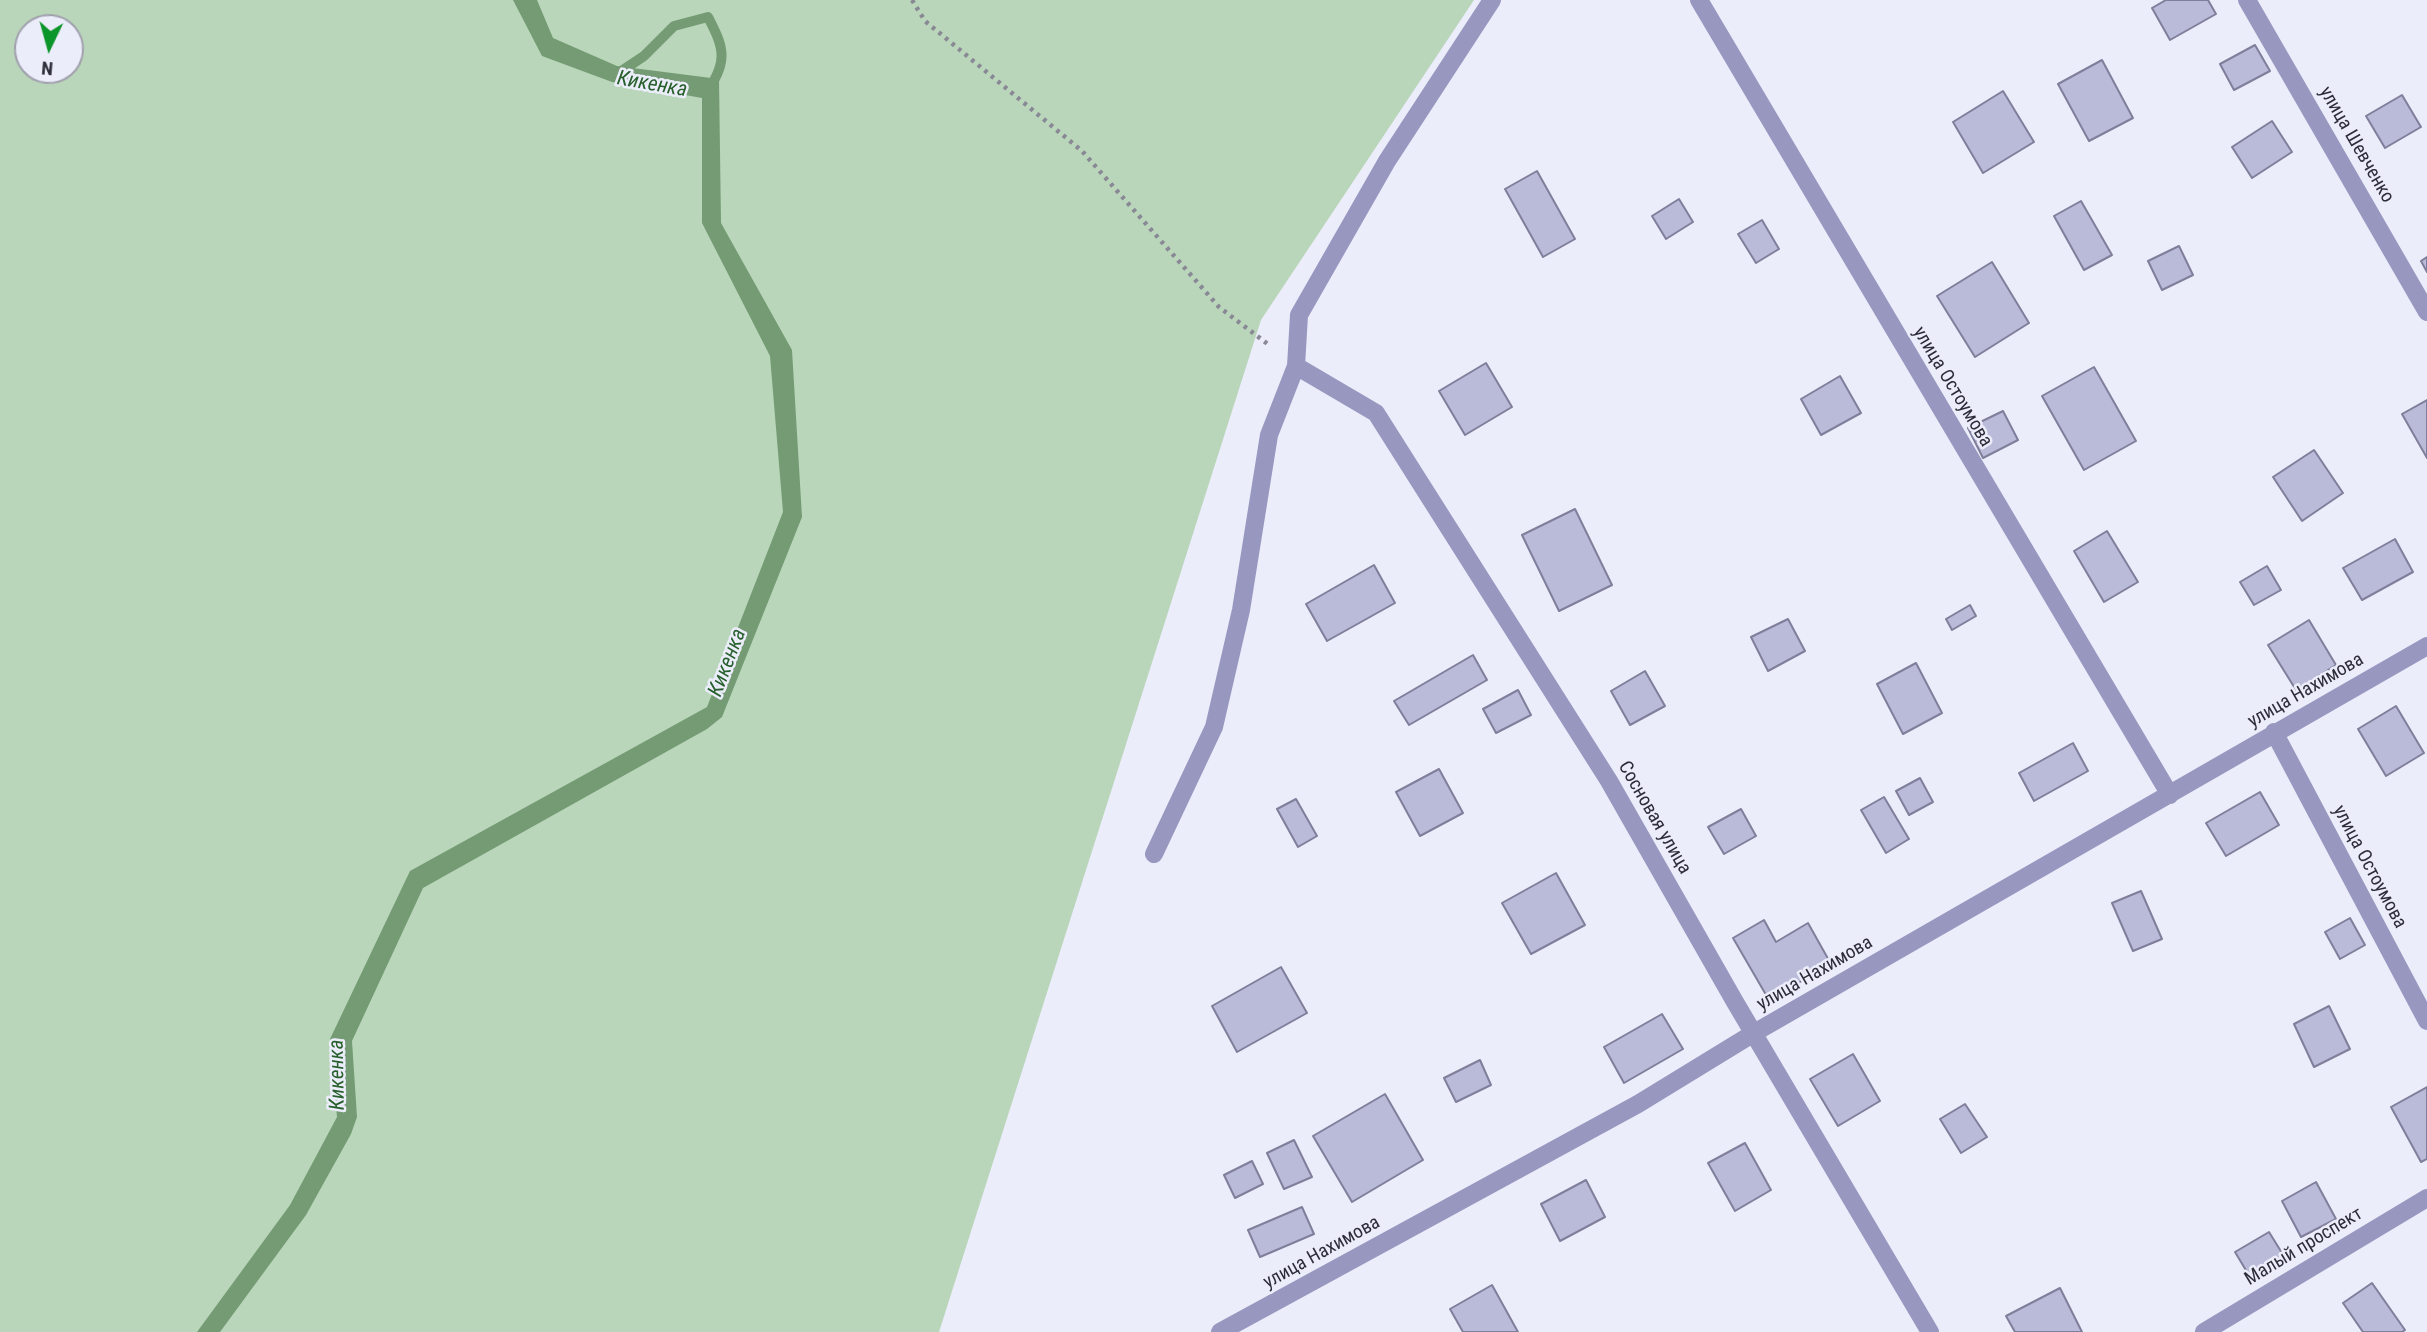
<!DOCTYPE html>
<html>
<head>
<meta charset="utf-8">
<style>
	body { margin:0 }
	#map { position:relative; width:2427px; height:1332px; overflow:hidden; background:#ecedfa; font-family:"Roboto Condensed",sans-serif }
	canvas { display:block }
	.north { position:absolute; left:14px; top:14px; width:70px; height:70px; box-sizing:border-box; background:#ecedfa; border:2px solid #a0a0ad; border-radius:50%; rotate:185deg; font-size:19px; font-weight:700; line-height:28px; text-align:center; color:#2d2d39 }
	.north::after { content:''; display:block; margin:auto; width:24px; height:32px; background:#0c952a; clip-path:polygon(50% 0,100% 100%,50% 72%,0 100%) }
</style>
</head>
<body>
<div id="map">
<canvas width="2427" height="1332"></canvas>
<div class="north">N</div>
</div>
<script>
const context = document.querySelector('canvas').getContext('2d');
context.lineJoin = 'round';
function fill(path, color) {
  context.fillStyle = color;
  context.fill(path, 'evenodd');
}
function stroke(path, color, width, dash) {
  context.strokeStyle = color;
  context.lineWidth = width;
  context.lineCap = dash ? 'butt' : 'round';
  context.setLineDash(dash || []);
  context.stroke(path);
}
function drawText(font, color, halo, rows, align = 'center') {
  context.font = font + ' "Roboto Condensed",sans-serif';
  context.lineWidth = 5;
  context.setLineDash([]);
  context.textBaseline = 'middle';
  context.strokeStyle = halo;
  context.fillStyle = color;
  for (const [text, x, y, turn = 0] of rows) {
    context.save();
    context.translate(x, y);
    context.rotate((+turn || 0) * Math.PI / 180);
    context.textAlign = isNaN(turn) ? turn : align;
    if (halo) context.strokeText(text, 0, 0);
    context.fillText(text, 0, 0);
    context.restore();
  }
}
fill(new Path2D(`
	M0,0h1474l-213,320 -322,1012h-939zM28,28h42v42h-42z`), '#bad6ba');
fill(new Path2D(`
	M513,0h24l16,38 64,28 102,13 2,144 71,127 10,167 -80,200 -15,12 -284,159 -71,153 5,76 -6,17 -45,81 -86,117h-23l93,-127 47,-88 -7,-78 80,-168 297,-164 76,-195 -13,-156 -68,-133v-125l-90,-16 -70,-26z`), '#749b74');
stroke(new Path2D(`
	M617,74l27,-18 30,-30 34,-9c15,29 21,43 0,73`), '#749b74', 10);
const building = new Path2D(`
	M2166,0h42l8,14 -46,26 -18,-32z
	M2255,45l15,26 -36,19 -14,-26z
	M2102,60l31,58 -44,23 -31,-57z
	M2003,91l31,51 -51,31 -30,-51z
	M2402,95l19,32 -36,21 -19,-32z
	M2272,121l20,31 -40,26 -20,-31z
	M1537,171l38,68 -32,18 -38,-68z
	M1679,199l14,23 -27,17 -14,-23z
	M2081,201l31,54 -28,15 -30,-54z
	M1762,220l17,29 -23,14 -18,-29z
	M2179,246l14,29 -31,15 -14,-29z
	M2427,257v15l-6,-11z
	M1992,262l37,61 -54,34 -38,-61z
	M1486,363l26,44 -47,28 -26,-44z
	M2094,367l42,74 -52,29 -42,-74z
	M1840,376l21,37 -40,22 -20,-36z
	M2427,400v58l-25,-44z
	M2003,411l15,29 -35,18 -15,-30z
	M2314,450l29,43 -41,28 -29,-44z
	M1575,509l37,76 -53,26 -37,-76z
	M2107,531l31,51 -34,20 -30,-51z
	M2395,539l18,33 -51,28 -19,-32z
	M1374,565l21,38 -68,38 -21,-37z
	M2267,566l14,24 -27,15 -14,-23z
	M1970,605l6,11 -24,14 -6,-11z
	M1788,619l17,32 -37,20 -17,-34z
	M2309,620l27,45 -40,25 -28,-45z
	M1473,655l14,25 -78,45 -15,-24z
	M1916,663l26,50 -39,21 -26,-50z
	M1645,671l20,35 -35,19 -19,-34z
	M1518,690l13,25 -35,18 -13,-24z
	M2396,706l28,47 -38,23 -28,-47z
	M2073,743l15,28 -54,30 -15,-28z
	M1439,769l24,44 -43,23 -24,-44z
	M1920,778l13,24 -24,13 -13,-24z
	M2260,792l19,33 -53,31 -20,-33z
	M1884,797l25,42 -23,14 -25,-43z
	M1296,799l21,37 -19,11 -21,-38z
	M1741,809l15,27 -32,18 -16,-27z
	M1556,873l29,52 -54,29 -29,-51z
	M2141,891l21,48 -29,12 -21,-48z
	M2350,918l15,27 -25,14 -15,-27z
	M1764,920l12,22 32,-19 23,41 -62,36 -36,-62z
	M1281,967l26,46 -70,39 -25,-46z
	M2329,1006l21,43 -36,18 -20,-43z
	M1662,1014l21,35 -59,34 -20,-36z
	M1853,1054l27,47 -42,25 -28,-47z
	M1480,1060l11,25 -35,17 -12,-24z
	M2427,1087v72l-6,3 -30,-55z
	M1385,1094l38,66 -71,42 -39,-66z
	M1965,1104l22,33 -26,16 -21,-34z
	M1294,1140l18,37 -28,12 -17,-36z
	M1745,1143l26,47 -36,21 -27,-48z
	M1252,1161l11,23 -28,14 -11,-23z
	M1586,1180l19,37 -45,24 -19,-37z
	M2316,1182l20,37 -35,18 -19,-36z
	M1302,1207l12,27 -54,23 -12,-27z
	M2269,1232l18,29 -34,21 -18,-30z
	M2372,1283l33,47 -3,2h-39l-20,-29z
	M1492,1285l26,47h-55l-13,-23z
	M2060,1288l22,44h-67l-9,-16z`);
fill(building, '#babad9');
stroke(building, '#7f7f9c', 2);
stroke(new Path2D(`
	M912,0l13,21 157,130 137,156 50,38`), '#888995', 4.5, [3.5, 5]);
stroke(new Path2D(`
	M1699,0l471,795
	M2247,0l180,312
	M1296,366l80,47 233,368 126,221 195,330
	M2274,732l153,289
	M1154,854l60,-127 27,-117 28,-175 27,-69 3,-51 88,-154 105,-161
	M1220,1332l418,-228 116,-71 673,-387
	M2204,1332l223,-134`), '#9897c0', 18);
drawText('19px', '#2d2d39', '#ecedfa', [
	["улица Шевченко",2356,145,60],
	["улица Остоумова",1952,387,59],
	["улица Нахимова",2306,691,-30],
	["Сосновая улица",1654,818,60],
	["улица Остоумова",2369,867,62],
	["улица Нахимова",1815,974,-30],
	["Малый проспект",2304,1247,-31],
	["улица Нахимова",1322,1253,-29]
]);
drawText('italic 21px', '#27602c', '#ecedfa', [
	["Кикенка",652,85,10],
	["Кикенка",728,663,-69],
	["Кикенка",338,1075,-91]
]);
</script>
</body>
</html>
